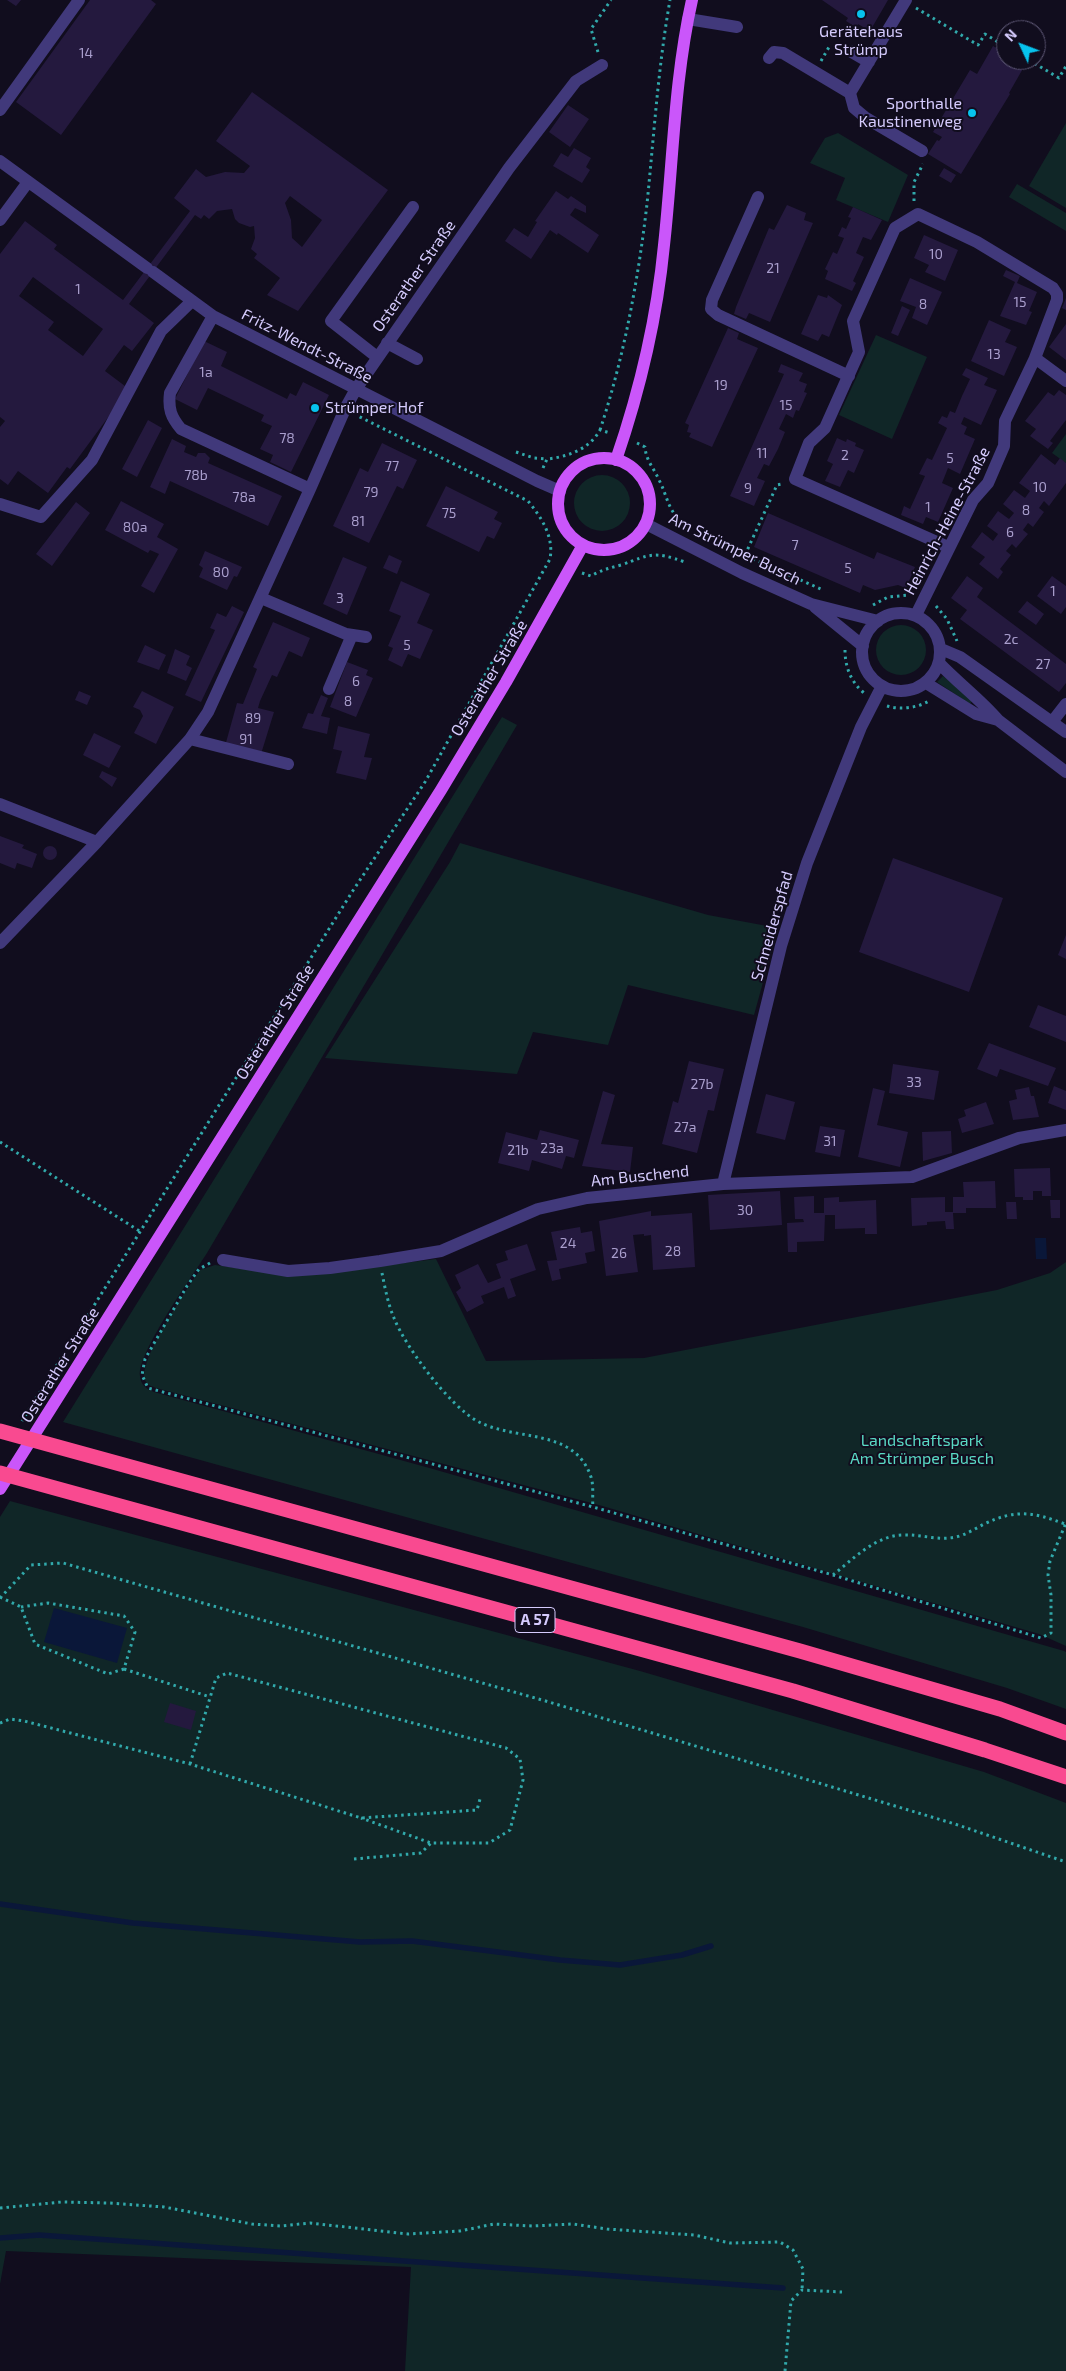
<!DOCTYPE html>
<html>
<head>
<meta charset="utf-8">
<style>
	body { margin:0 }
	#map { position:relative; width:1066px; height:2371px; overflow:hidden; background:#110d1e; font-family:"Exo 2",sans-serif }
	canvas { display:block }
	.north { position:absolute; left:996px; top:20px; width:50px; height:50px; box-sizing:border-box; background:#110d1e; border:1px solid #5f5977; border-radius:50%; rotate:313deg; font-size:14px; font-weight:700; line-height:20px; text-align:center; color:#d5cbfd }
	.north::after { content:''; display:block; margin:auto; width:18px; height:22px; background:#07c3ed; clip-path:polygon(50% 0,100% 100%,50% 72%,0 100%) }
</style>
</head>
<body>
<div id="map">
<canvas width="1066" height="2371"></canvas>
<div class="north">N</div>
</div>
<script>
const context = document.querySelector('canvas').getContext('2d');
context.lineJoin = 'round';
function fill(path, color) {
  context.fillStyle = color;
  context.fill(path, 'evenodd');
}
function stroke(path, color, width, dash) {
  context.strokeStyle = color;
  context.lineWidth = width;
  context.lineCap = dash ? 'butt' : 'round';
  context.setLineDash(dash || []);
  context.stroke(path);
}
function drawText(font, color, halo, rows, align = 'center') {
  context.font = font + ' "Exo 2",sans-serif';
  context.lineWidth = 4;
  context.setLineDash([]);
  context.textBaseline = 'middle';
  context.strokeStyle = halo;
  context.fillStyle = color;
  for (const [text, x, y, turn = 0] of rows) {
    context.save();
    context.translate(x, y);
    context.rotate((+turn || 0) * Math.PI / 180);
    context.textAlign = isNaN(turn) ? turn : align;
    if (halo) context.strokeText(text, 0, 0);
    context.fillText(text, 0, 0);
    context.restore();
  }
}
fill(new Path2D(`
	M1066,123v85l-37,-22z
	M838,133l70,42 -20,47 -52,-22 9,-22 -35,-15 15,-25z
	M1017,184l49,29v18l-57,-34z
	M876,335l51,22 -35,82 -53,-24z
	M1066,434v29l-14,-10z
	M574 503a28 28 0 1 1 56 0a28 28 0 1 1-56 0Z
	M876 650a25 25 0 1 1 50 0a25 25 0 1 1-50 0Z
	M943,676l30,24 -3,4 -33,-22z
	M502,717l15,8 -310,528c-14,22 -70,100 -67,123 1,9 6,13 14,16l279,77 631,182 2,1v57l-59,-21 -204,-61 -740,-205z
	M460,843l248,72 70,13 -24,87 -126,-30 -20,60 -75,-13 -16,42 -192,-16 125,-196z
	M436,1259l50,102 158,-3 353,-68 53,-17 16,-11v384l-27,-12 -440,-129 -443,-117c-5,-2 -9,-3 -11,-8 -7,-20 42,-91 55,-110l15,-5 72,10 44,-3z
	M10,1501l630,170 344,101 82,31v568h-661l6,-104 -405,-16 -6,33v-767z`), '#102627');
fill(new Path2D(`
	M1035,1238h11l1,21h-11z
	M54,1608l73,20 -10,35 -73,-21z`), '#0a1739');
stroke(new Path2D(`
	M0,1904l133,19 227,19 52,-1 148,19 60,5 62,-10 29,-9
	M0,2238l39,-3 744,53`), '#0a1739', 5.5);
fill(new Path2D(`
	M7,0h14l-5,6z
	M90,0h61l5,4 -95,131 -45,-33z
	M822,0h66l-18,31 -12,-7 -1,4 -11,-7 2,-3z
	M993,46l13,8v6h10l9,5 -16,28 1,1 -49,80 -33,-20 9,-14 2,1 3,-4 -9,-5 37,-62 7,4z
	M252,92l136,98 -90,121 -31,-16 13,-17 -26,-20 3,-4 -6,-5 4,-11 -1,-12 -4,1 -11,-4 -4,-4 -3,-10 -15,2 -8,8 -5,-4 -3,4 -6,-4 -66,89 25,19 -22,28 -8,-6 -19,26 24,18 -59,80 -3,-2 -19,26 -30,-22 -10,14 -8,-6v-52l5,-6 -5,-4v-163l25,-33 32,24 -3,4 69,51 67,-89 -16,-13 22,-29 10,8 19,-5 19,1 6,-7 -34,-25zM290,196l32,24 -20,27 -10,-9 -1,-18 -6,-17zM33,277l70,52 -20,27 -35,-26 6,-8 -35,-26z
	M568,105l21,14 -19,28 -21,-15z
	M574,148l17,10 -5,9 4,3 -8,13 -29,-17 8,-13 7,4z
	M944,168l12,7 -5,8 -12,-7z
	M556,191l12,8 3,-3 15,10v7l-11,-5 -5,7 29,20 -11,18 -30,-20 -1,2 -7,-5 -19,29 -26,-18 9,-13 14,9 9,-15 -2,-1z
	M787,205l19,8 -2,7 9,3 -43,99 -21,-9 -3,6 -12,-5 2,-7 33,-79 5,2z
	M853,207l29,13 -11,20 -8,-3 -7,16 8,4 -11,24 3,2 -4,8 -27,-12 3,-8 -3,-2 8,-17 4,2 7,-16 -6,-2 4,-9 4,2 5,-11 -3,-1z
	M924,235l34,15 -13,31 -20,-9 4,-7 -15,-7z
	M1006,270l14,6 -3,7 20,9 -8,19 3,1 -6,13 -26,-9 15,-34 -12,-6z
	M910,278l32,14 -15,33 -15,-7 4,-11 -16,-6z
	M818,295l9,3 1,-3 14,10 -13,32 -7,-3 -4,7 -17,-7z
	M1066,298v12l-4,-2z
	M902,306l8,4 -12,26 -7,-3z
	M989,320l22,10 -6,12 12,5 -13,29 -33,-15z
	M1066,324v36l-17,-13z
	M728,328l11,5 -2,6 21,9 -46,99 -23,-10 2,-4 -4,-1 2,-7 -4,-2z
	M204,341l23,11 -6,14 66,33 3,-6 6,3 7,-14 26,13 -38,77 -21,-10 3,-7 -13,-6 12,-23 -11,-5 3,-6 -56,-27 -11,22 -22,-11z
	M781,364l22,9 -4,8 8,3 -3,8 3,1 -8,18 -3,-1 -3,8 -7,-4 -7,15 6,3 -7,17 -9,17 -5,-2 -7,14 8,3 -11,25 -24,-10 54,-122 -6,-2z
	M966,368l22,10 -4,7 13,5 -16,35 -17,-8 -3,7 6,3 -3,7 11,5 -15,35 -12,-6 -6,15 11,5 -15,34 -12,-5 -3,7 -22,-9 3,-9 6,3 15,-33 -6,-2 8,-16 5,2 15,-32 -9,-5 4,-7 5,2 3,-7 5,2 7,-17 8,-17 -8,-4z
	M1059,390l7,5v25l-16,21 3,2 -5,6 -18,-13 6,-7 -11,-8 23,-29 6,4z
	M148,420l14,8 -25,49 -15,-8z
	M837,438l9,4 1,-3 9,4 -1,3 9,4 -10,23 -6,-3 -8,17 -15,-6 8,-17 -6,-3z
	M172,439l14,7 -2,6 12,5 2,-4h7l5,5 -2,5 74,33 -14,30 -98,-45 -5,13 -15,-7z
	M382,443l35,17 -14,29 -6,-3 -28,57 -36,-17 27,-58 8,4z
	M1041,454l14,11 5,-7 6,5v20l-17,23 -5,-5 -5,7 5,4 -11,15 -5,-4 -5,7 5,4 -12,14 -4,-4 -6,7 5,4 -11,14 3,3 -5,7 -19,-15 6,-7 -14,-10 11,-15 11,9 5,-7 -11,-8 11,-15 11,8 5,-6 -11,-9 11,-14 11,8 5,-7 -11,-8z
	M446,486l52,26 -4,7 8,4 -8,16 -7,-3 -8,16 -53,-26z
	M121,501l43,23 -7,13 21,12 -24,44 -13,-7 18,-32 -9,-4 -2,3 -43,-23z
	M76,502l14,11 -38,53 -16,-12z
	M768,513l106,46 3,-7 38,15 -9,21 -8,-3 -23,5 -12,-5 -3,8 -106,-46z
	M205,551l37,16 -5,10 -3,-1 -7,14 -28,-13 4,-9 -4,-3z
	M389,555l13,6 -5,13 -14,-6z
	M343,557l24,10 -20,48 -24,-11z
	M967,576l16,12 -6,9 89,67v19l-7,9 -99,-73 7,-9 -16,-12z
	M1052,576l14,10v21l-5,7 -24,-18z
	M401,581l29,13 -13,29 16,7 -13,29 -12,-5 -6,13 -14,-7 5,-12 -5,-2 13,-30 -12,-5z
	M1027,601l17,13 -8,11 -18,-13z
	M232,606l12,6 -43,90 -16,-7 30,-65 -5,-2 7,-15 9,4z
	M273,622l37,16 -8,19 -13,-6 -12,26 -5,-2 -12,26 -2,7 16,4 -13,42 -36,-8 12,-43 6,1 14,-35 -4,-2z
	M145,645l21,10 -7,15 -22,-8z
	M175,649l15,7 -4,9 6,3 -6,13 -19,-8z
	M347,662l21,8 -2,5 7,3 -17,39 -26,-10z
	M79,691l12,5 -4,9 -12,-5z
	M142,691l32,16 -18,37 -22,-11 9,-17 -3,-6 -7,-3z
	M321,695l7,3 -7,18 9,2 -3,16 -25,-6 6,-15 5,1z
	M338,726l32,8 -6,23 8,1 -6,22 -30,-7 6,-22 -9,-2z
	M94,733l27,13 -12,22 -26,-13z
	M102,771l15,7 -5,9 -13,-10z
	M0,836l24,9 -2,3 15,6 -5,14 -15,-5 -2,6 -15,-6z
	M43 853a7 7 0 1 1 14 0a7 7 0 1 1-14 0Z
	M893,858l110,40 -34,94 -110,-40z
	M1066,935v24l-8,-4z
	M1038,1005l28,11v26l-37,-15z
	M989,1043l67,25 -8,18 -48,-17 -3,8 -20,-8z
	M689,1061l35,8 -10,42 -6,-1 -11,43 -35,-9 11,-43 5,2z
	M893,1064l46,7 -5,29 -45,-7z
	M1054,1086l12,5v19l-18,-7z
	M1029,1087l2,9h3l5,21 -26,3 -4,-19 8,-2 -2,-9z
	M873,1088l12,3 -8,34 31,7 -8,35 -42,-10z
	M603,1091l12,4 -14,49 32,3 -3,25 -48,-6z
	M766,1094l29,8 -10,38 -29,-7z
	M986,1102l8,22 -32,9 -4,-14 8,-3 -2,-6z
	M820,1126l25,4 -5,27 -25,-5z
	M540,1130l39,10 -5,18 -8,-2 -4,13 -30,-9 -3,11 -31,-8 8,-31 31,8z
	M951,1131l1,22 -29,8 -1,-29z
	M1050,1168l1,28h-9v-5h-9v9h-10v-3h-8l-1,-28z
	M995,1181l1,27h-30v5h-13l1,16h-8l-1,-8 -18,1v3l-15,1 -1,-28 34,-1v15h8v-15h11l-1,-15z
	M780,1191l2,34 -72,5 -2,-35z
	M814,1196v17h10v-15l15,-1v5l37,-2 1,34h-12v-6l-30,1v-14h-10l-1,26 -27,1v10h-9l-1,-29 17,-1 -1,-3h-8l-1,-22z
	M1050,1200h10v18h-9z
	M1006,1202h10l1,17h-10z
	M651,1211v5l41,-3 3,54 -42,3 -2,-35 -7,1v-2l-11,1 5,37 -32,4 -7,-55z
	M580,1227l1,6 11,-2 3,20 -10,2 2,10 -28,6 2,10 -9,2 -5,-20 10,-1 -6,-28z
	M527,1244l9,26 -26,9 6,17 -8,3 -4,-12 -23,9 3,7 -17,9 -11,-20 5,-4 -6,-13 23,-11 10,19 13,-5 -5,-14 12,-4 -3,-9z
	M170,1703l26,8 -5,19 -27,-8z`), '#24193e');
stroke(new Path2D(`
	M916,8l62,37 7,-11 21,13
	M598,52l-7,-23 20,-29
	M1029,60l30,18 7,-12
	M821,61l8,-14
	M914,201v-19l9,-18
	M600,430c24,-73 38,-149 47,-226 7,-69 11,-136 23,-204
	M637,443l8,4c1,14 9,21 14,33 7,13 8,25 17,36l-3,7
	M516,452l18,6 13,1
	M543,468l4,-9c20,-2 43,-10 53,-29l10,3
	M676,516l14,12
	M735,551l88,39
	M745,555l32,-70 5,-1
	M582,573l9,3c10,-6 19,-8 30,-11 31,-11 32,-14 64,-3
	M873,605l15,-8 21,-2
	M936,606l11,13 10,22
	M845,650c0,17 6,32 19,43
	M887,706c13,4 30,2 42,-5
	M0,1142l141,90
	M210,1263l-11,6 -12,17 -42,73 -3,16 6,13 445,119 240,68 208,63 10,-5v-38l-3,-20 2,-14 16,-38
	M382,1273c3,15 6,31 12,45 12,30 55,87 83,103 39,21 97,6 114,56 3,9 1,21 2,30
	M22,1421l330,-529 73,-110 125,-223c4,-22 -8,-41 -22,-58l-170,-85
	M833,1575c20,-16 42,-39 69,-40 19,-1 35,6 54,2 9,-2 19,-8 28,-13 32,-15 49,-12 81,0
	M0,1597l21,10 14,37 73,30 16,-5 11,-37 -11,-16 -76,-13 -27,4
	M0,1598l31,-33 32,-2 486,139 406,122 111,38
	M124,1669l86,28
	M0,1723l10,-4 14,2 166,43 171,54 116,-8 3,-11
	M190,1764l26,-86 11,-5 279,75 14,11 3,21 -13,50 -21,13h-58l-70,-25
	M354,1859l67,-6 10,-10
	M0,2208l62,-6 47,1 55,4 88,17 29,2 29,-3 98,11 52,-3 34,-7 38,2 41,-2 34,5 87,6 36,8 50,-1 13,8 10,19 -1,21
	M785,2371l6,-70 11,-11 40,2`), '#31a9ab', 3, [2.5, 4]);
stroke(new Path2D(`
	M906,0l-56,93 4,15 12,10 56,33
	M688,19l49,8
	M850,51l19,11
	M769,58l5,-6 9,1 67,40
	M0,110l79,-110
	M0,161l147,107
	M758,197l-46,103 -1,9 7,6 131,61
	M0,220l28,-38
	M153,272l60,44 324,165 23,10
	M213,316l-43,77c-2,16 1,24 11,36l129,60
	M387,343l30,16
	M377,357l-46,-36 82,-114
	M0,504l41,13 51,-57 69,-129 31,-30
	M646,524l96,49 69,31 67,17
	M948,547l-153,-68 14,-36 16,-15 34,-76 -6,-31 42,-93 23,-14 59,28 76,46 4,6v6l-22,58
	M261,598l85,36 20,3
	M815,607l48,39
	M862 652a39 39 0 1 1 78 0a39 39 0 1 1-78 0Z
	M916,615l57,-115 15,-17 16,-37 1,-25 30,-63 31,23
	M941,649l19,8 106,75
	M926,683l50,31 22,6c-18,-21 -40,-37 -59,-57
	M329,689l23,-54
	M998,720l68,52
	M1052,722l14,-18
	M190,739l98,25
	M0,804l97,38
	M0,943l97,-101 93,-103 18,-27 102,-223 35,-80 11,-20 153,-221 67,-87 26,-16
	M723,1184l58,-238 26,-83 54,-136 21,-41
	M223,1260l65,11 42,-3 50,-7 61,-10 97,-42 49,-11 136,-14 189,-7 107,-39 47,-8`), '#41397b', 12);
stroke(new Path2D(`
	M558 504a46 46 0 1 1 92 0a46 46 0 1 1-92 0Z
	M616,460c24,-70 41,-142 48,-215 9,-81 10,-165 28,-245
	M0,1489l441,-699 65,-108 77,-137`), '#ca56fa', 12);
stroke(new Path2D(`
	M0,1431l800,220 200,58 66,24
	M0,1473l793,218 192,59 81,27`), '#f94a90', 15);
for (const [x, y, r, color] of [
	[861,14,5,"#07c3ed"],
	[972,113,5,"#07c3ed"],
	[315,408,5,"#07c3ed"]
]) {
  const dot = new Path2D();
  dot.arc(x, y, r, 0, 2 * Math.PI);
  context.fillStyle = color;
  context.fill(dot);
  stroke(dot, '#110d1e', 2);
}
drawText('14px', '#a99ecd', null, [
	["14",86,53],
	["10",936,254],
	["21",773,268],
	["1",78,289],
	["15",1020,302],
	["8",923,304],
	["13",994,354],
	["1a",206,372],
	["19",721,385],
	["15",786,405],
	["78",287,438],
	["11",762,453],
	["2",845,455],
	["5",950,458],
	["77",392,466],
	["78b",196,475],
	["10",1040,487],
	["9",748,488],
	["79",371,492],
	["78a",244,497],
	["1",928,507],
	["8",1026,510],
	["75",449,513],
	["81",358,521],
	["80a",135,527],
	["6",1010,532],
	["7",795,545],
	["5",848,568],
	["80",221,572],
	["1",1053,591],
	["3",340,598],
	["2c",1011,639],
	["5",407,645],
	["27",1043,664],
	["6",356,681],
	["8",348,701],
	["89",253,718],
	["91",246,739],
	["33",914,1082],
	["27b",702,1084],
	["27a",685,1127],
	["31",830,1141],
	["23a",552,1148],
	["21b",518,1150],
	["30",745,1210],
	["24",568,1243],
	["28",673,1251],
	["26",619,1253]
]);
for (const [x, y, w] of [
	[535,1620,40]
]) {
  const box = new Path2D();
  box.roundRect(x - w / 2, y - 12.5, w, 25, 4);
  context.fillStyle = '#110d1e';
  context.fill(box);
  stroke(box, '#d5cbfd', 1);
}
drawText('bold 15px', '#d5cbfd', null, [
	["A 57",535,1620]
]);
drawText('16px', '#d5cbfd', '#110d1e', [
	["Gerätehaus",861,32],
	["Strümp",861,50],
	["Sporthalle",962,104,"right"],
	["Kaustinenweg",962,122,"right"],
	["Strümper Hof",325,408,"left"]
]);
drawText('16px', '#d5cbfd', '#110d1e', [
	["Osterather Straße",414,276,-55],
	["Fritz-Wendt-Straße",307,346,27],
	["Heinrich-Heine-Straße",947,521,-62],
	["Am Strümper Busch",735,549,26],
	["Osterather Straße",489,678,-59],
	["Schneiderspfad",772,926,-74],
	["Osterather Straße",275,1022,-58],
	["Am Buschend",640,1176,-6],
	["Osterather Straße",60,1365,-58]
]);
drawText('16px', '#5adac5', '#110d1e', [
	["Landschaftspark",922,1441],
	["Am Strümper Busch",922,1459]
]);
</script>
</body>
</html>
